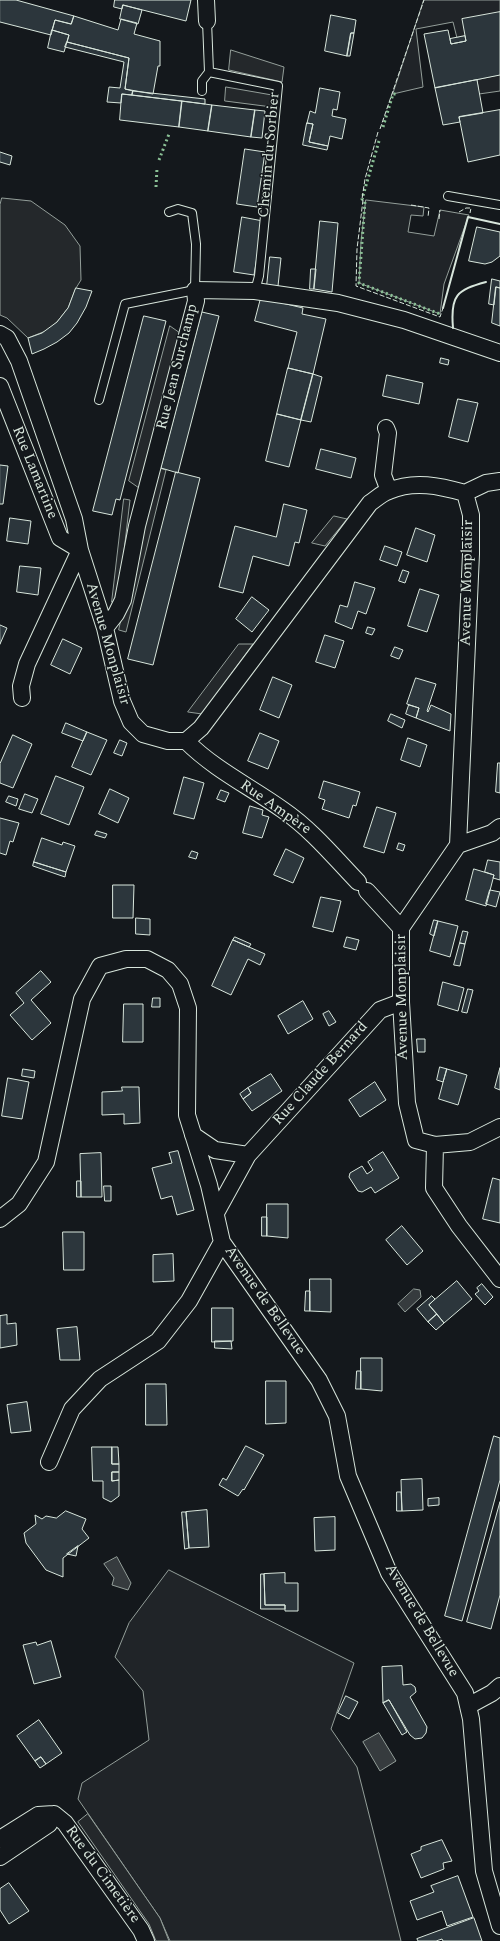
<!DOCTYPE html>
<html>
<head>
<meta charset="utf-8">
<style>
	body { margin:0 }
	canvas { display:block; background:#14181c }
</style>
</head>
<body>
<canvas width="500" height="1941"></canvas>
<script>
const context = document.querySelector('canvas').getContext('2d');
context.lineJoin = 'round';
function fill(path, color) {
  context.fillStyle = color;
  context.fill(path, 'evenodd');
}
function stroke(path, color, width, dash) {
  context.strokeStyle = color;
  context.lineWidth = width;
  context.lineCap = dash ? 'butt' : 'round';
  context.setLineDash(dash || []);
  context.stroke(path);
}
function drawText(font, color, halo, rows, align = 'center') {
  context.font = font + ' Spectral,serif';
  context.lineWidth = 3;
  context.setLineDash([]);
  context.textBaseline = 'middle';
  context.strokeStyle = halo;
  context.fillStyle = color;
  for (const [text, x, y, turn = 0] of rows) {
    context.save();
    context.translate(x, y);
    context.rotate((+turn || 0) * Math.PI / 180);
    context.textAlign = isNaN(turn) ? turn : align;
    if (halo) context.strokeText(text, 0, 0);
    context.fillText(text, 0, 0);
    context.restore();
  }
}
const green = new Path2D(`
	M424,0h76v12l-35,24 -8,2 -4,-16 -37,7 7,58 -30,7z
	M500,75v16l-21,3 -2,-14z
	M366,200l58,7 -1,9 -12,-1 -3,17 26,4 6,-26 29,5 -25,69 -4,30 -81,-31 2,-41z
	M169,1570l185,93 -23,66 26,38 44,174h-231l-10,-23 -82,-119 4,-16 67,-43 -6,-49 -28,-34 14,-34z`);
fill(green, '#202428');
stroke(green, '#939e99', 1);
const parking = new Path2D(`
	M231,50l53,17 -2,15 -53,-12z
	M226,87l46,8v12l-47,-6z
	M2,198l29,3 34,24 15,21 1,34 -5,8 -8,20 -11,14 -9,8 -20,8 -21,-20 -7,-3v-110z
	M170,326l10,7 -41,155 -10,-7z
	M156,467l10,3 -40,162 -7,-2z
	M124,499l6,1 -12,102h-6z
	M334,516l13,3 -22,27 -13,-3z
	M239,644h14l-51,70 -14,-2z
	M88,1814l72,104 9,23h-13l-7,-17 -71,-102z`);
fill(parking, '#24282b');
stroke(parking, '#939e99', 1);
const water = new Path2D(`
	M414,1289l6,1 1,7 -16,15 -7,-8z
	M117,1557l14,26 -3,7 -16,-5 2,-7 -10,-14z
	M379,1733l17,28 -16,10 -17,-29z`);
fill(water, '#363b3e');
stroke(water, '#939e99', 1);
const building = new Path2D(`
	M0,0h16l58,16 -3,8 -16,-4 -4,15 -51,-13z
	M115,0h76l-5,21 -63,-16 -1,4 -8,-2z
	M123,5l19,5 -4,14 -18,-5z
	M500,12v63l-65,13 -11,-54 24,-4 3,14 15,-3 -4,-22z
	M331,15l25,5 -2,13h-3l-4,23 -22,-5z
	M74,16l44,14 3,-11 16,4 -3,11 26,7v25h-2l-5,28 -28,-5 4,-31 -62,-16 2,-7 -17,-5 3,-10 16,4z
	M52,30l17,5 -5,17 -16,-4z
	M351,33h3l-4,23h-3z
	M465,36l1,5 -15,3 -1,-5z
	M67,42l62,16 -4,31 8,2 -1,4 -10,-1 -1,9 -14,-1 2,-15 11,1 4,-26 -59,-15z
	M477,80l6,33 -24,4 1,5 -17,3 -8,-37z
	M320,88l20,4 -3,18 -4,-1 -1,7 14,3 -4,20 -12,-3 -2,10 -19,-4 4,-18 -6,-1 3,-12 5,2z
	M133,91l72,8v5l-73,-9z
	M122,94l60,7 -3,26 -59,-7z
	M182,101l30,4 -4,26 -29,-4z
	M212,105l43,5 -4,27 -43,-6z
	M255,110l10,1 -3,27 -11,-1z
	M500,110v45l-32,7 -9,-45z
	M307,123l6,1 -4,18 19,4 -1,4 -24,-5z
	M245,149l20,3 -8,55 -20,-3z
	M0,152l12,4 -2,9 -10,-3z
	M242,217l21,4 -9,54 -20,-3z
	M320,221l18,2 -6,69 -18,-3z
	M477,227l23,5v24l-8,6 -7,2 -16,-3z
	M270,257l11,1 -3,28h-11z
	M311,269h5l-2,20h-4z
	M492,279l8,2v7l-4,-1 -2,18 -5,-1z
	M496,287l4,1v38l-8,-3z
	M76,288l16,3 -6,16 -9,16 -8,10 -12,9 -13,7 -12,5 -4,-16 14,-5 15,-11 11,-14z
	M261,298l42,10 -1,6 24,5 -13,55 -25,-6 9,-36 -42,-11z
	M202,312l17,4 -41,157 -17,-5z
	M144,316l22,5 -46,179 -4,-1 -4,16 -19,-4z
	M441,358l8,2 -1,5 -8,-2z
	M288,368l25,6 -12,46 -24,-6z
	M313,374l9,3 -11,45 -10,-2z
	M387,375l36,8 -4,21 -36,-8z
	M458,399l20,4 -10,39 -19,-5z
	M277,414l24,6 -12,47 -23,-6z
	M321,449l35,9 -5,20 -35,-9z
	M0,465l8,1 -5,38h-3z
	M176,472l24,6 -47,187 -25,-6z
	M284,504l23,6 -8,33 -4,-1 -6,24 -36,-10 -10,37 -24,-6 16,-61 41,11z
	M10,518l21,3 -3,23 -21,-3z
	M416,528l19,7 -8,27 -20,-7z
	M385,546l17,6 -5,14 -17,-6z
	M20,566l21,2 -3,27 -21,-3z
	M403,570l6,2 -4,11 -6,-2z
	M355,582l20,6 -9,26 -8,-3 -6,18 -17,-7 5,-17 7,2z
	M420,589l19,6 -12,37 -19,-6z
	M252,597l17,13 -17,22 -16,-13z
	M0,625l7,3 -7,16z
	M368,627l7,2 -3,6 -6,-2z
	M325,635l19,6 -9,27 -19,-6z
	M63,639l19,9 -12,26 -19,-9z
	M395,647l8,3 -4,9 -8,-3z
	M273,677l19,8 -13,33 -19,-8z
	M416,678l20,6 -9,27 1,1 3,-7 20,9 -1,17 -34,-13 3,-10 -12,-4z
	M409,705l10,3 -3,10 -10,-4z
	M391,714l14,6 -3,8 -14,-7z
	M66,723l21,9 -4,9 -21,-8z
	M87,732l20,8 -16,35 -19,-8z
	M260,733l19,8 -11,28 -20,-8z
	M13,735l19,9 -19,44 -13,-5v-19z
	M408,738l19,7 -7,22 -19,-7z
	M120,740l7,3 -5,13 -8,-3z
	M498,763h2v30l-4,-1z
	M56,776l28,11 -15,38 -28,-11z
	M184,777l20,6 -10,36 -20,-5z
	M324,781l36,11 -4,14 -3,-1 -4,13 -27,-9 3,-9 -6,-2z
	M110,789l19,9 -11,25 -19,-9z
	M221,790l8,3 -4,9 -8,-3z
	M25,794l13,5 -6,14 -13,-4z
	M9,796l9,3 -2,7 -10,-4z
	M250,806l13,4 -1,5 7,2 -7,21 -19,-5z
	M377,807l19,6 -12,40 -20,-6z
	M0,818l19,5 -6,19 -3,-1 -4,14 -6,-2z
	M97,831l10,3 -2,4 -10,-3z
	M42,838l20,7 1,-3 12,4 -9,26 -32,-10z
	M399,843l6,2 -2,6 -6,-2z
	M286,849l18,9 -11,25 -19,-8z
	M192,851l6,2 -2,6 -7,-2z
	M488,860l12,2v18l-7,-2 1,-3 -9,-3z
	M34,862l32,10 -1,5 -32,-11z
	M474,869l20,6 -8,31 -20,-6z
	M113,885h21l-1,33h-20z
	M490,890l10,2 -4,15 -10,-3z
	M321,897l20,4 -8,31 -20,-5z
	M136,918l14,1v16l-14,-1z
	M434,920l4,1 -4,15 -4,-2z
	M438,921l20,5 -8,31 -20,-6z
	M463,931l5,1 -3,12 -5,-1z
	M235,937l16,7 -2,3 -16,-7z
	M347,937l12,3 -3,10 -12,-3z
	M233,940l32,14 -5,11 -12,-6 -17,36 -19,-9z
	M460,943l5,1 -5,22 -6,-1z
	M41,971l10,11 -20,18 20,23 -19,17 -22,-25 14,-12 -8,-10z
	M443,982l21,6 -6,23 -20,-6z
	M468,989l5,1 -6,23 -5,-1z
	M153,998h7v9h-8z
	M303,1001l10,18 -25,15 -10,-18z
	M124,1004h19v38h-20z
	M329,1011l7,11 -7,4 -6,-12z
	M417,1039h8v13h-7z
	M440,1067l7,2 -4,13 -6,-2z
	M500,1068v22l-5,-2z
	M23,1069l12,2 -1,7 -12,-2z
	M447,1069l20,6 -9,30 -19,-6z
	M271,1074l11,17 -30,20 -9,-12 8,-6 -3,-5z
	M8,1078l21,4 -7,37 -20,-3z
	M375,1082l11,18 -26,17 -11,-17z
	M122,1087h17l1,36 -16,1v-10l-22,1v-23l20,-1z
	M248,1088l3,5 -8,6 -3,-5z
	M178,1151l16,59 -17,5 -5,-19 -11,3 -9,-31 20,-5 -3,-10z
	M383,1152l16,26 -24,15 -4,-6 -9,5 -4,-1 -9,-14 1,-4 12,-7 5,8 6,-4 -5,-8z
	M101,1153l1,44h-21l-1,-43z
	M493,1178l7,2v43l-17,-4z
	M77,1181h4v16h-4z
	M104,1186h7v15h-6z
	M267,1204h21v34l-21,-2z
	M262,1217h5v19h-5z
	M402,1226l21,25 -16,14 -21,-25z
	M63,1232h21v38h-20z
	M173,1254l1,27 -21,1v-27z
	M310,1279h21v33l-21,-1z
	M457,1281l15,18 -28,24 -15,-18z
	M482,1284l11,13 -8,8 -10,-11 4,-3 -2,-3z
	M306,1291h4v20h-5z
	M432,1296l3,3 -6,6 8,9 -9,8 -11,-13z
	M212,1308h21v33l-21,1z
	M437,1314l7,9 -8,7 -8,-8z
	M7,1315v9l9,-1 1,22 -17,3v-32z
	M77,1327l3,33h-20l-3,-31z
	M215,1341h16l1,8 -17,-1z
	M361,1358h21v33l-21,-2z
	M357,1371h4v18h-5z
	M266,1381h20v42l-20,1z
	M146,1384h20l1,41h-21z
	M27,1402l4,29 -20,2 -4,-28z
	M494,1436l6,2v42l-38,141 -17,-5z
	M246,1446l18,9 -20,35 -1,-1 -5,7 -19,-11 4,-7 3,2z
	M92,1447h20v17h7v8h-7v9l7,-1v16l-8,6 -8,-4v-17h-10z
	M112,1447h6l1,17h-7z
	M112,1472h7v8l-7,1z
	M422,1479l1,31 -21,1 -1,-31z
	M397,1492h4l1,19h-5z
	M439,1498v7l-11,1v-7z
	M500,1502v93l-9,34 -24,-7z
	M207,1510l2,37 -20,1 -3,-36z
	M66,1511l20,8 -4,10 7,9 -26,20v19l-17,-7 -20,-27 -2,-10 12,-9 -1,-9 7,4 4,-3 10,2z
	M182,1512h4l3,36 -4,1z
	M335,1517v33l-20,1 -1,-33z
	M78,1546l-2,10 -9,-2z
	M285,1573v10h13v28h-13v-6h-20l-1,-31z
	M261,1574h3l1,31h20v4h-24z
	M51,1641l10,36 -27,7 -11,-39 13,-3 1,3z
	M402,1666l1,19 8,-1 4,3 1,5 -6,5 17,30 -1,6 -4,5 -7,1 -5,-4 -21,-35 -6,3 -1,-36z
	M346,1696l12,6 -9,17 -11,-6z
	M389,1700l18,32 -5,3 -19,-32z
	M39,1720l23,33 -16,11 -5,-7 -6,4 -18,-25z
	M41,1757l5,7 -6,4 -5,-7z
	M442,1840l10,21 -9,2 1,6 -23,9 -10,-24 10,-4v-3z
	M458,1876l15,41 -26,9 -5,-15 -25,9 -7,-19 24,-9 -3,-6z
	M9,1883l20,28 -20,13 -9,-14v-21z
	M474,1918l8,23h-39l-1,-2 -6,2h-18l-1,-2z`);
fill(building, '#2c363c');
stroke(building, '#d8e6dc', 1);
const lane = new Path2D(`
	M207,21l2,51 69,14 -19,190 -4,15
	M202,91v-10l7,-9
	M448,196l52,9
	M99,400l26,-96 70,-14 1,-46 -4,-31 -14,-4 -9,3`);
const street = new Path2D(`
	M206,0l1,21
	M0,334l7,4 12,23 55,158 6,31 25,78 17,73 9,21 12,12 25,7h18l15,-13 169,-225c6,-4 12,-10 19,-12 25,-11 51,-5 76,2l6,22v39l-13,291 -57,83v74l6,101 9,37 19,5 -1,43 25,38 41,53
	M0,386l60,152 20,12 -53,114 -6,22 1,12
	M386,428l2,5 -5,42 6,16
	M465,493l21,-10 14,-2
	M105,628l11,-14 7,-14 14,-74 59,-225 -1,-11 60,1 83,12 66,17 96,33
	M186,741c29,29 65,46 97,69 29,20 51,47 75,72
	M458,845l34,-12 8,-6
	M367,891l34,37
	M193,1135l22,15 33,5
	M435,1145l35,-3 30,-15
	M216,1213l32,-58 132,-145 21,-8
	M0,1219l19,-15 27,-42 36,-163 18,-33 26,-7h21l21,11 12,14 8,24 -1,107 22,70 13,57 97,138 18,36 11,60 41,97 76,120 6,26 13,152 16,55
	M49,1462l23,-53 28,-30 58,-38 31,-40 33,-59
	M468,1706l24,-13 8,-7
	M54,1814l11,9 76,107 5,11
	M0,1839l38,-24 16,-1
	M0,1857l49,-33 5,-10`);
stroke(lane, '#d8e6dc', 10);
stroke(street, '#d8e6dc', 18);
stroke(lane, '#14181c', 8);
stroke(street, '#14181c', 16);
stroke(new Path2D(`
	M383,127l10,-33h4
	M379,141l-17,58 3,2 -6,82 81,31
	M159,160l10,-26
	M156,187l1,-19`), '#8ac095', 3, [2, 3]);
stroke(new Path2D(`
	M380,129l44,-129
	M378,132l-13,47 -3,20 1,1 -6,49 -1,37 84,31 3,-9
	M411,205l18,3 -1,9
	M459,212l7,-4h5l-1,5
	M439,219l1,-9`), '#d8e6dc', 1, [5, 2]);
stroke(new Path2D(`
	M443,308l25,-91 32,7
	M453,328c-3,-33 4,-38 33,-46`), '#d8e6dc', 2);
drawText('15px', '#d8e6dc', '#14181c', [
	["Chemin du Sorbier",270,155,-85],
	["Rue Jean Surchamp",178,367,-76],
	["Rue Lamartine",34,473,68],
	["Avenue Monplaisir",468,583,-89],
	["Avenue Monplaisir",107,644,74],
	["Rue Ampère",275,808,35],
	["Avenue Monplaisir",403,997,-91],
	["Rue Claude Bernard",321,1074,-48],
	["Avenue de Bellevue",264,1301,55],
	["Avenue de Bellevue",421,1621,59],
	["Rue du Cimetière",102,1875,54]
]);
</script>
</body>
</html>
